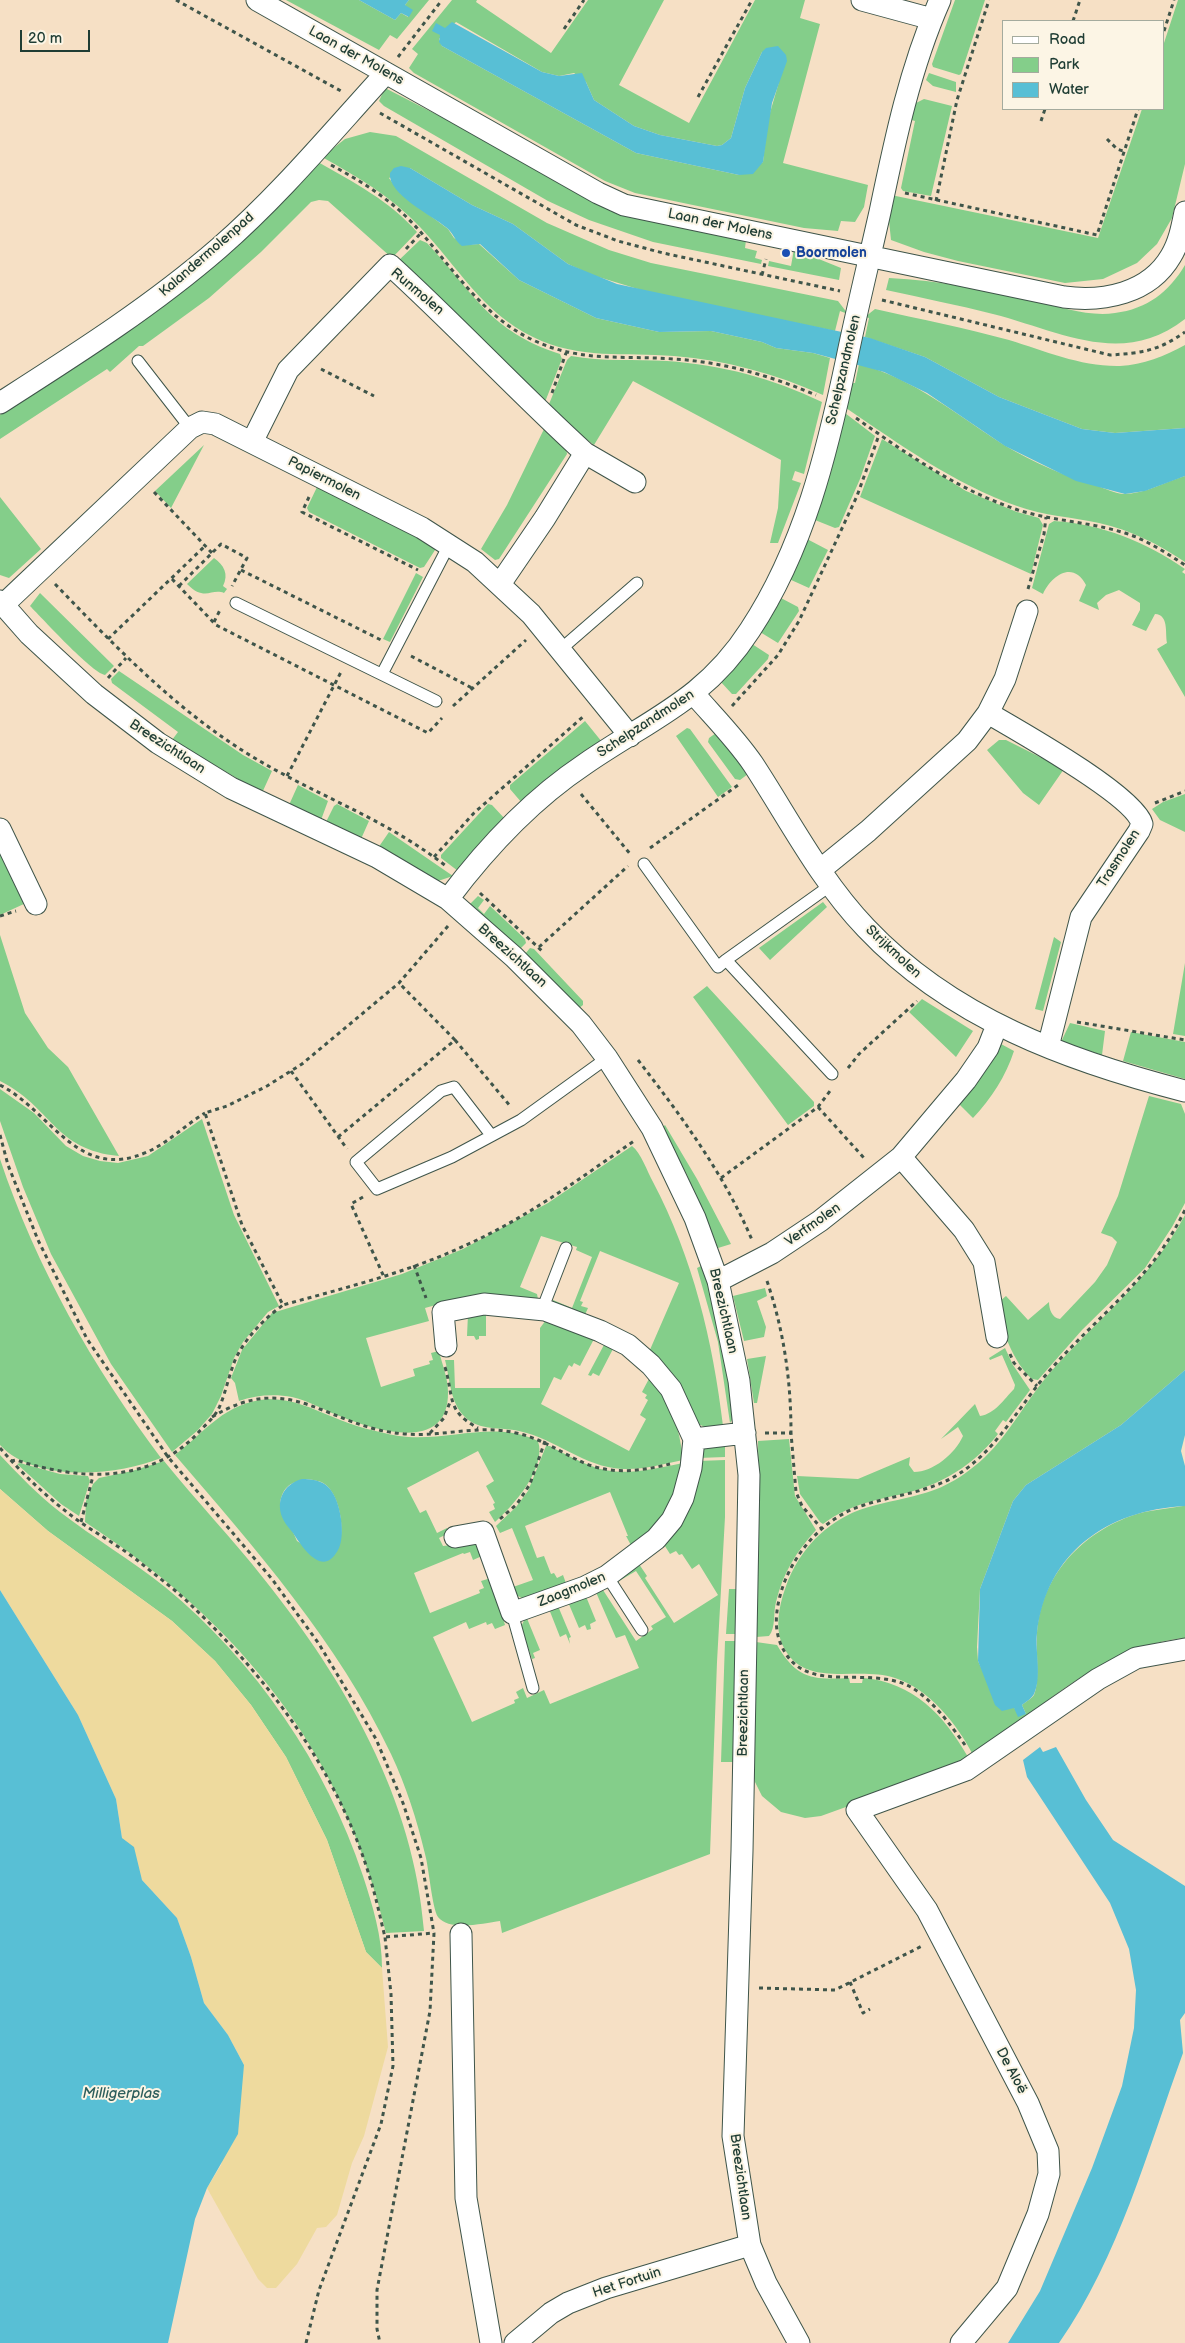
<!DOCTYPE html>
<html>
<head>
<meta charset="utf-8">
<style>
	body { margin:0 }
	#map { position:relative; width:1185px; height:2343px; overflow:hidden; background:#f6e0c5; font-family:"Balsamiq Sans",sans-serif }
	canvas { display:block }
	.legend { position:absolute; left:1002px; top:20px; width:162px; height:90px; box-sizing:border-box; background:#fcf5e5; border:1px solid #a4ab9e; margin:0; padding:6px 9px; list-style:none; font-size:15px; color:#1f3d34 }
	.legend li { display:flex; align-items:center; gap:10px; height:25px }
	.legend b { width:25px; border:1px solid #a4ab9e }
	.scale { position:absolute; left:20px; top:30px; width:70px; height:22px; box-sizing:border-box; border:2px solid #1f3d34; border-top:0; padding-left:6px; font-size:15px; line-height:18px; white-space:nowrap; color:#1f3d34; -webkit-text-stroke:4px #fcf5e5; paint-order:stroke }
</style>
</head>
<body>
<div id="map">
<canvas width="1185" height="2343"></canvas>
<ul class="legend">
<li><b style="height:6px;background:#fff"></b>Road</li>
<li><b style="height:14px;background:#84ce8a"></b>Park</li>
<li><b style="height:14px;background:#58bfd5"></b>Water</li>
</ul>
<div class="scale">20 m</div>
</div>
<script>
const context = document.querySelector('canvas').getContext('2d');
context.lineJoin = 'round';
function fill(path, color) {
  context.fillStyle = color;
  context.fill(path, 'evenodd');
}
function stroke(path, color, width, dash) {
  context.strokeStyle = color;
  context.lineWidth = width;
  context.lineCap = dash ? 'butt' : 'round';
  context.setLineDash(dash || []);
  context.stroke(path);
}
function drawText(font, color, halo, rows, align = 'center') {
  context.font = font + ' "Balsamiq Sans",sans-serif';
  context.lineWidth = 4;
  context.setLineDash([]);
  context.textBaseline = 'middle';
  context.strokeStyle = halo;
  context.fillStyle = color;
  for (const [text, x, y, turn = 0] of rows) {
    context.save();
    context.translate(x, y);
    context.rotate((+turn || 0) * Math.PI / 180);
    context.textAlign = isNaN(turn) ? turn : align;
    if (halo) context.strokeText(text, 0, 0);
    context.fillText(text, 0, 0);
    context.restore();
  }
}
fill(new Path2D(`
	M286,0h73l36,20 6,-7 7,4 -3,-12 4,-5h20l-32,39 -7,-4 -11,15z
	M452,0h25l-1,2 75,51 37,-53h76l-45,85 70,38 66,-123h50l-5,18 20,6 -37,139 85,22 -4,22 -9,15 -14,-1 -3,10 -34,-3 -169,-35 -30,-12 -191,-108 -5,-5 9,-14 -6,-5zM456,22l86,50 17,4 15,-3 12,9 8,18 40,26 26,9 57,11 5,-1 9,-7 14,-50 17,-36 17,30 -12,41 -4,39 -24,13 -103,-22 -194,-107 -3,-7z
	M955,0h30l-24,74 -2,1 -26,-8 -1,-3z
	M1178,0h7v164l-13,54 -15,26 -20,19 -34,16 -38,4 -107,-22 -34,-9 -33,-12 -3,-29 3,-16 207,43 44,-129h22v-66z
	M929,73l27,9v10l-23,-6 -7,-6z
	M385,88l70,36 148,83 143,33 -1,8 12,3 -2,7 7,2 -1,4 -108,-22 -64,-22 -41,-19 -164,-95 -5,-5z
	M924,99l28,7 -21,90 -28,-5 -2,-3 14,-67 -7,-2 8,-16z
	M370,132l26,4 151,87 62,27 42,13 187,38 10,13 -8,-3 -5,20 -184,-38 -59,-18 -24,-11 -55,-40 -41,-19 -62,-37 -21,10 11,15 48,36 6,9 12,7 13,-1 40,36 77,38 63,14 52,-1 51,11 14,6 37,5 17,5 -7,37c-47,-21 -97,-35 -149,-39 -49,-4 -95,4 -141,-19 -50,-24 -76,-71 -113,-110 -28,-30 -62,-50 -98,-70l23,-18z
	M318,162c35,20 72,39 99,70l-25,26 -64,-57 -9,-1 -8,2 -50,50 -52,46 -66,48h-4l-29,26 -3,-3 -107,70v-24z
	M420,240l7,3c47,50 62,88 133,111l2,5 -17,43 -148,-140z
	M794,249l47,19 -2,12 -71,-14 1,-5 22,5z
	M1185,265v54c-63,49 -125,12 -192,-5 -35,-9 -71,-16 -107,-24l3,-12c50,2 98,13 147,24 26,5 53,15 79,11 32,-4 54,-21 70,-48z
	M875,309c45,10 90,19 134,31 36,11 73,27 111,26 23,-1 45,-10 65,-21v83l-70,5 -33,-4 -83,-32 -74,-40 -60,-20 4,-19 -4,-1z
	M571,356c32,6 64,3 96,5 55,4 105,17 155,41l-18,72 -9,-3 -3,9 9,3 -23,60h-8l8,-35 3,-48 -148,-79 -39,64 -47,-36 20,-49z
	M859,364c56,15 98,51 145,81 30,18 61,31 94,41 8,3 16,7 25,8 22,0 42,-12 62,-18v86c-27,-18 -54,-32 -86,-39 -27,-6 -55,-7 -82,-17 -63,-22 -116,-61 -171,-98l6,-25h3z
	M845,413l30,23 -15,43 -21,48 -4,1 -20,-8 16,-48z
	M545,427l20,14 2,13 -68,105 -4,1 -14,-11 26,-44z
	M882,439l84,52 51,21 22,6 4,7 -12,49 -171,-77z
	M204,445l-33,63 -16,-17z
	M318,485l119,62 -13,20 -4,1 -111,-56 -2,-4z
	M0,497l41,52 -32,29 -9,-3z
	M1054,521c48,3 92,21 131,48l-3,3 3,2v123l-28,-48 10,-6c-2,-11 2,-28 -12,-29l-9,17 -14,-6 8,-15v-7l-21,-13 -13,5 -9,8 2,7 -20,-9 7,-16c-13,-25 -35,-9 -43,9l-11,-6 17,-64z
	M807,539l21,11 -19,38 -20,-9z
	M214,558c10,7 15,16 9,28l4,3 -3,4c-13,-5 -19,9 -37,-9z
	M416,573l7,4 -33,65 -7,-3z
	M40,593l74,73 -9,9c-14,-3 -62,-56 -75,-69z
	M779,597l19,10 1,4 -21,32 -18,-11z
	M752,644l17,11 -1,4 -32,35h-4l-12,-13z
	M119,671l124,84 29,16 -10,22 -90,-53 6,-8 -66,-49 -1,-4z
	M585,721l17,21 -80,61 -12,-14v-4z
	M687,728l3,1 42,58 -14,10 -42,-61z
	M716,733l32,41 -8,6 -5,-1 -27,-37 1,-4z
	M999,740h7l58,29 -25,36 -16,-12 -36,-43z
	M298,785l30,16 -7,19 -32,-15z
	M1185,794v38l-25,-12 -8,-11 11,-7z
	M337,804l32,17 -8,18 -35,-17 8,-16z
	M488,804l4,1 13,14 -47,52 -17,-13v-3z
	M389,832l64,44 -15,5 -60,-33z
	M0,848l26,55 -26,12z
	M478,896l6,4 -6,8 6,6 6,-8 35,33 1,4 -6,6 -51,-44z
	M823,902l4,5 -57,53 -11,-12z
	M0,935l25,78 23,35 20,19 51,89c-65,-6 -67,-49 -119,-75z
	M1054,937l7,5 -18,69 -8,-2z
	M530,948l4,1 49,52v4l-5,4 -53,-55z
	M1185,963v73l-12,-2z
	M707,986l107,116v4l-26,19 -95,-128z
	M922,999l51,32 -17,26 -47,-45z
	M1070,1023l35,8 -3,24 -41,-13z
	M1131,1032l54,10v37l-62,-18z
	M1001,1044l13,7c-8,25 -23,48 -41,67l-14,-14z
	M0,1089l34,24 32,33 17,10 17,5 18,2 30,-7 54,-37 32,96 45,91 -11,6 -25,30 -9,16 -13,38 -9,18 -15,17 -25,21 -61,-88 -60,-110 -28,-67 -23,-66z
	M1149,1096l32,8 4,10v89l-13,24 -27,41 -63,62 -44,50 -6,-1c-17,-14 -35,-55 -32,-78l6,-5 22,24 21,-18c0,7 3,16 11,17l35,-37 12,-17 10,-23 -5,-5 -11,-4 17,-37z
	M665,1125l32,54 34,65 -13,4 -31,-73 -25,-47z
	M632,1146c9,7 15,25 21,36 40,76 60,159 70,244l-18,1 -7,-3 -49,-72 30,-69 -79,-32 -20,50 3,1 -2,4 7,2 -4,9 -32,-13 1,-4 19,8 20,-51 -16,-7 1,-3 -36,-11 -21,51 17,7 1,5 -95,4 -18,5 4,13 -63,17 15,49 34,-11 -2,-7 17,-5 -1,-3 4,-1 -2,-7 8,-2c3,13 9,27 9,41 1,61 -71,39 -106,25 -17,-6 -32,-16 -50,-20 -17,-3 -37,-2 -53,4l-4,-18 -4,-5 11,-28 30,-37 130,-39 61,-25 85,-46z
	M0,1159c36,108 93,208 161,299 -44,18 -126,25 -161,-13z
	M1185,1215v155l-64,55 -95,60 -13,16 -33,88 -3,58 1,14 7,15 29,32 12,6 -4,-9c4,-3 10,-7 12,-10 6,-13 2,-43 3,-57 1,-57 41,-103 94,-122 16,-6 35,-7 52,-10h2v132c-78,7 -139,65 -199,110l-13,7c-15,-30 -45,-67 -78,-77 -39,-13 -92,13 -113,-34 -7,-17 -3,-38 3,-55 14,-42 47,-74 91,-84 19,-5 39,-8 58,-15 19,-7 36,-19 51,-33 25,-24 41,-56 63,-82 48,-55 102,-94 137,-160z
	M703,1265l15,48 16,104 -4,6 -12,-81 -21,-74z
	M765,1288l2,8 -10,5 9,26 -2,10 -20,4 -11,-45z
	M486,1313v23h-7v3l-3,1 -2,-4h-7l1,-22z
	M546,1320l48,19 -14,27 -6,-3 -2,4 -3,-2 -8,15 -7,-3 -13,27 88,47 17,-32 -6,-4 8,-15 -3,-2 2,-3 -5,-3 9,-17c19,25 29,53 32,85 -20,4 -40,10 -61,9 -38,-2 -66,-30 -103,-38 -18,-4 -40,0 -54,-14 -15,-14 -15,-38 -20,-57h9l1,28h85v-60z
	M605,1343l9,4 -15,29 -6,-3 -2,3 -3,-1z
	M1005,1348l8,17 17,25 -24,32 -3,-2 -8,11 3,3c-21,27 -49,46 -81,56 -35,10 -63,11 -94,34l-3,-2 -20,-28 -3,-18 61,3 52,-22 -1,8 5,7c19,0 41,-18 49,-36l-5,-9 -17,12 34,-35 5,12c15,-2 24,-17 34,-27l1,-4 -13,-30 -12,5 -1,-2z
	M766,1356l-9,47h-3l-7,-44z
	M268,1399c25,0 43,9 65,18 21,9 43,15 66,19 46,7 95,-17 139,5 9,27 -25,65 -43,81l-6,-10 6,-3 -2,-5 2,-1 -9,-17 8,-5 -16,-30 -71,37 13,25 6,-3 11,23 10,-5 2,5 -10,5 4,8 34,-4 5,14 -9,4 -3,-8 -6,2 -1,-1 -49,20 16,40 50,-20 -1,-3 5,-2 -3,-7 10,-3 14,47 -10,4 -3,-6 -5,2 -1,-3 -17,7 -3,-7 -33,15 39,85 43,-19 -1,-3 5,-2 -3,-6 7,-4 4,10 17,-8 6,14 89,-36 -14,-33 -9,3 -21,-48h8l33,51 17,-12 -2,-3 15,-9 -30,-46 -17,10v-5l20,-12 8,12 -2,2 29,45 44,-28 -19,-31 -7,5 -10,-15 -3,1 -3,-4 -6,3 -7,-11 35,-82 27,-1v57l-8,145 -7,192 -208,79 -2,-12c-16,2 -50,11 -62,-4 -6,-9 -9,-49 -13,-63 -8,-34 -19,-68 -34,-100 -53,-112 -136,-206 -216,-299 32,-25 49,-52 93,-56zM307,1479c6,1 15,2 19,6 17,14 23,64 2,75l-31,-19 -17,-38c3,-17 11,-21 27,-24z
	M789,1439l6,57 21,34c-20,22 -33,43 -40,72 -3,11 0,25 -7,34l-13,1 3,-129 -1,-67z
	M725,1440v17l-27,1 6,-13z
	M546,1446h4c58,32 69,30 133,17l-13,46 -37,40 -7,-13h2l-18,-44 -85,34 12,32 7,-2 7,18 3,-1 3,5 6,-3 4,11 -45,12 -6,-3 -3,-8 20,-7 -21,-52 -12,5 -4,-7 20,-19 12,-16z
	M0,1455c19,20 38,40 60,57 34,26 71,48 105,75 91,75 161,177 198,289 10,31 19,60 19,92l-16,-16 -39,-112 -41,-83 -35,-52 -36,-44 -43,-40 -124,-90 -48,-42z
	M164,1461c32,40 68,77 100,118 81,101 150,220 160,352l-38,2c-44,-183 -145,-309 -301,-411l1,-21 7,-17 6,-6 33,-7z
	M20,1463l40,11 28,2 2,5 -11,35 -18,-12 -44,-40z
	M729,1589h7v45h-10z
	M585,1594l11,27 -6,3 1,5 -4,1 -2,-5 -6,3 -11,-26z
	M558,1606l13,31 -2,1 1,6 -4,-10 -6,3 -11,-28z
	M526,1616l14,34 -7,3 2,5 -3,1 -11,-32z
	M725,1641h11l-3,121h-12z
	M756,1642l21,3c20,34 35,35 72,33l1,5h12l1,-5c50,4 81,37 105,79l-39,20 -108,39 -16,2 -24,-6 -19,-16 -7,-14 -2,-8z`), '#84ce8a');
fill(new Path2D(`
	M0,1489l48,42 124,90 43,40 36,44 35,52 41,83 39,112 16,16 6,79 -24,89 -12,27 -15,52 -11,12 -9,1 -20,36 -21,24h-9l-9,-9 -51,-91 14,-23 23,-100 -16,-30 -24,-32 -13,-46 -14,-39 -35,-38 -20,-42 -6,-39 -38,-84 -78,-125z`), '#eeda9e');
fill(new Path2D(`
	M359,0h50l-4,5 8,5 -4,7 -8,-4 -6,7z
	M452,22l90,50 17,4 23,-3 12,27 40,26 26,9 57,11 5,-1 9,-7 14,-50 17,-36 4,-4 12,-2 8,9 1,6 -15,42 -9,59 -10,12 -14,1 -103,-22 -194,-107 -3,-4 1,-7 -8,-4 4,-8 9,5z
	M401,166l9,2 62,37 41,19 55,40 49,20 253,54 55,19 74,40 83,32 33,4 70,-5v48l-40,15 -20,3 -49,-13 -71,-35 -78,-53 -43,-21 -71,-19 -37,-5 -14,-6 -51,-11 -52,1 -63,-14 -77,-38 -39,-36 -18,2c-7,-5 -9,-13 -15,-18 -14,-12 -60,-34 -57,-55l4,-5z
	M1185,1370v65l-4,16 4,15v40c-78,4 -139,47 -148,127 -2,19 5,44 -3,61 -2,4 -8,8 -12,11l4,9 -8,3 -4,-9 -12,3 -7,-6 -17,-44 2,-72 33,-88 13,-16 95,-60z
	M302,1479c8,0 19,1 25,7 13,10 19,47 12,62 -15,31 -35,2 -46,-15 -3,-4 -7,-8 -9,-12 -10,-18 -1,-37 18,-42z
	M0,1590l78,125 38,84 6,39 12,9 8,33 35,38 14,39 13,46 24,32 16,30 -6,69 -31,54 -12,31 -27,124h-168z
	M1040,1747l3,5 13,-5 30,53 27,40 72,46v127l-5,7 3,33c-36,99 -64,204 -124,290h-51l32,-52 52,-123 30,-82 12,-58 2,-38 -7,-41 -19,-46 -83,-126 -4,-17z`), '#58bfd5');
const service = new Path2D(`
	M138,361l52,67
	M236,603l200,98
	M561,649l76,-66
	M382,674l67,-129
	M644,864l74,103 8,-7 106,114
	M726,960l105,-75
	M491,1135l-37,-48 -13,4 -85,71 21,27 75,-32 69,-37 86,-62
	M542,1310l24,-62
	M607,1576l35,54
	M512,1613l21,75`);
const minor = new Path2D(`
	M257,0l341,193 26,12 440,92c39,5 85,-3 107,-41 8,-13 11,-29 14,-44
	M862,0l70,19
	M0,403c75,-48 151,-96 219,-155 61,-53 113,-116 167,-175
	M252,442l36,-72 102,-105c67,61 128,127 195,188l-40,65 -45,66
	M585,453l50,29
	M0,601l29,33 65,60 64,49 73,45 146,69 71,42 66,58 67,67 26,34 45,70 43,90 23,63 21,100 10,94 -7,376 -9,285 17,109 16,38 33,60
	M3,605l187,-177 12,-6 13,2 207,104 53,34 56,52 99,122
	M694,694c20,23 42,45 59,70 36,55 67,116 113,164 85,90 202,133 319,163
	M988,713c29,17 147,83 154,111l-3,7 -58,86 -33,130
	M0,829l36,75
	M820,870l48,-39 99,-90 21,-28 17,-34 22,-68
	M448,899c39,-52 83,-99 137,-135 65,-45 120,-64 165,-134 54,-82 77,-177 97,-272 10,-49 22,-97 33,-146 15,-72 30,-144 60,-212
	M901,1157l63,73 20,32 13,75
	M718,1281l54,-28 48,-32 81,-64 65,-77 22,-32 9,-23
	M446,1346l-3,-34 41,-8 61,6 55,21 28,14 23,20 20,24 23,50 -3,29 -8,30 -11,22 -16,19 -49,37 -22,11 -73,26 -29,-81 -28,5
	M694,1439l51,-6
	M461,1934l5,264 25,145
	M515,2343l36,-30 17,-10 38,-15 144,-43
	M961,2343l46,-55 31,-74 11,-40 -1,-23 -20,-48 -101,-193 -70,-100 109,-40 132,-91 38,-21 49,-9`);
stroke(service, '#3f554a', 13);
stroke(minor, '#3f554a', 23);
stroke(new Path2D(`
	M176,0l165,91
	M1073,21l7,-21
	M564,29l20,-29
	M1164,31l10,-31
	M398,57l44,-57
	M698,97l54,-97
	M380,113l196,112 42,16 45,12 177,38
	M1041,121l4,-12
	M1107,139l10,10 6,2
	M331,165c32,17 62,36 86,63 35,39 66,89 116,112 48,23 90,15 141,19 50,3 97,17 142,36
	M905,193l192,42 41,-126
	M936,201l21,-101 32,-100
	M406,249l15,-16
	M762,275l4,-16
	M882,300l228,55c32,-2 48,-4 75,-23
	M321,369l53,27
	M552,393l14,-40
	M856,418c51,36 102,72 162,92 35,11 72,12 107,23 22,7 41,20 60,32
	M154,492l58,61
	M309,497l-7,15 116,58
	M241,570l140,70
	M172,579l44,46 212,108 14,-15
	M55,584c60,62 119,124 193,170 66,41 135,63 198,112
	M179,586l42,-42 26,14 -15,28
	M1028,589l16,-55 2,-17
	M214,622l6,-12
	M108,639l97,-93
	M411,656l61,32
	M108,678l18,-20
	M453,706l73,-66
	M732,706l46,-51 21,-34 58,-125 22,-61
	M287,776l54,-104
	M581,794l50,61
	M1155,803l30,-12
	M650,848l91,-65
	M434,857l40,-44 111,-98
	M480,893l63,59
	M0,916l16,-5
	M448,926l-49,57 -97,81 -35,22 -40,20 -22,7 37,112 41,80c61,-17 123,-32 181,-59 61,-27 115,-67 170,-105
	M539,947l89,-81
	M1077,1022l108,18
	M455,1040l56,67
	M638,1060c44,57 86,114 114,180
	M848,1068l11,-14 58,-53
	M291,1071l56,78
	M0,1085c51,26 78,98 147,67 21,-9 38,-27 58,-39
	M818,1107l46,51
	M0,1135l8,30 30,75 49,99 81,118 104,122 47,65 57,95 27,64 18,55 13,75 -4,78 -53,279v39l3,14
	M338,1137l117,-97 -56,-57
	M721,1178l97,-71 12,-16
	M363,1197l-12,7 33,73
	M414,1265l12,33
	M767,1281c17,50 24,100 24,152
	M1010,1354l4,9 23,23
	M445,1367c9,30 1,44 33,61
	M212,1417c81,-49 115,12 194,17 37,3 73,-10 110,-1 32,7 51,25 79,34 26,7 50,3 75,-3
	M430,1433l14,-15 6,-16
	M765,1433h26l5,59 6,14 19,22
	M0,1448c24,28 51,53 80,74 19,13 39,24 57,38 18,15 38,29 55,46 79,76 146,166 178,272 6,19 10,39 15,59l49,-4
	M11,1461l5,-1c62,20 132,25 181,-26 7,-8 17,-16 22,-26 7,-16 10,-34 17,-50 11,-22 28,-39 47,-53
	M500,1519l17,-15 13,-20 15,-43
	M81,1522l12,-46
	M965,1745c-15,-21 -34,-47 -56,-59 -41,-20 -98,7 -123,-32 -13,-20 -11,-40 -5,-62 12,-39 43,-75 83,-87 37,-12 75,-13 107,-40 30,-24 49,-59 74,-89 32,-38 71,-70 103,-108 15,-18 27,-38 37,-58
	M850,1982l13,31 7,-4
	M759,1988l76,2 87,-44
	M306,2343l13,-53 62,-166 12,-58 -2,-72 -6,-57`), '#3f554a', 3, [4, 4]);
stroke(service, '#fff', 11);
stroke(minor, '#fff', 21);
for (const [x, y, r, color] of [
	[786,253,5,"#1a4fb4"]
]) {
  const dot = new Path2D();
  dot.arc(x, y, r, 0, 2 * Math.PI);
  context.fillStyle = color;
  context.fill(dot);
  stroke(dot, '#fcf5e5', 2);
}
drawText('14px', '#1f3d34', '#fcf5e5', [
	["Laan der Molens",356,56,29],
	["Laan der Molens",720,225,12],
	["Kalandermolenpad",207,255,-41],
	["Runmolen",417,292,40],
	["Schelpzandmolen",844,370,-77],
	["Papiermolen",324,479,27],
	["Schelpzandmolen",646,724,-33],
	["Breezichtlaan",167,747,33],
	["Trasmolen",1119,859,-57],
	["Strijkmolen",893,952,43],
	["Breezichtlaan",512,956,42],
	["Verfmolen",813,1225,-35],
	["Breezichtlaan",723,1311,77],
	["Zaagmolen",572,1590,-22],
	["Breezichtlaan",744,1713,-89],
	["De Aloë",1011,2071,62],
	["Breezichtlaan",740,2177,82],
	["Het Fortuin",627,2283,-18]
]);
drawText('bold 14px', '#164399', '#fcf5e5', [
	["Boormolen",796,253]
], 'left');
drawText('italic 15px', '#2d5e5c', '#fcf5e5', [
	["Milligerplas",121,2094]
]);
</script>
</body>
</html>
